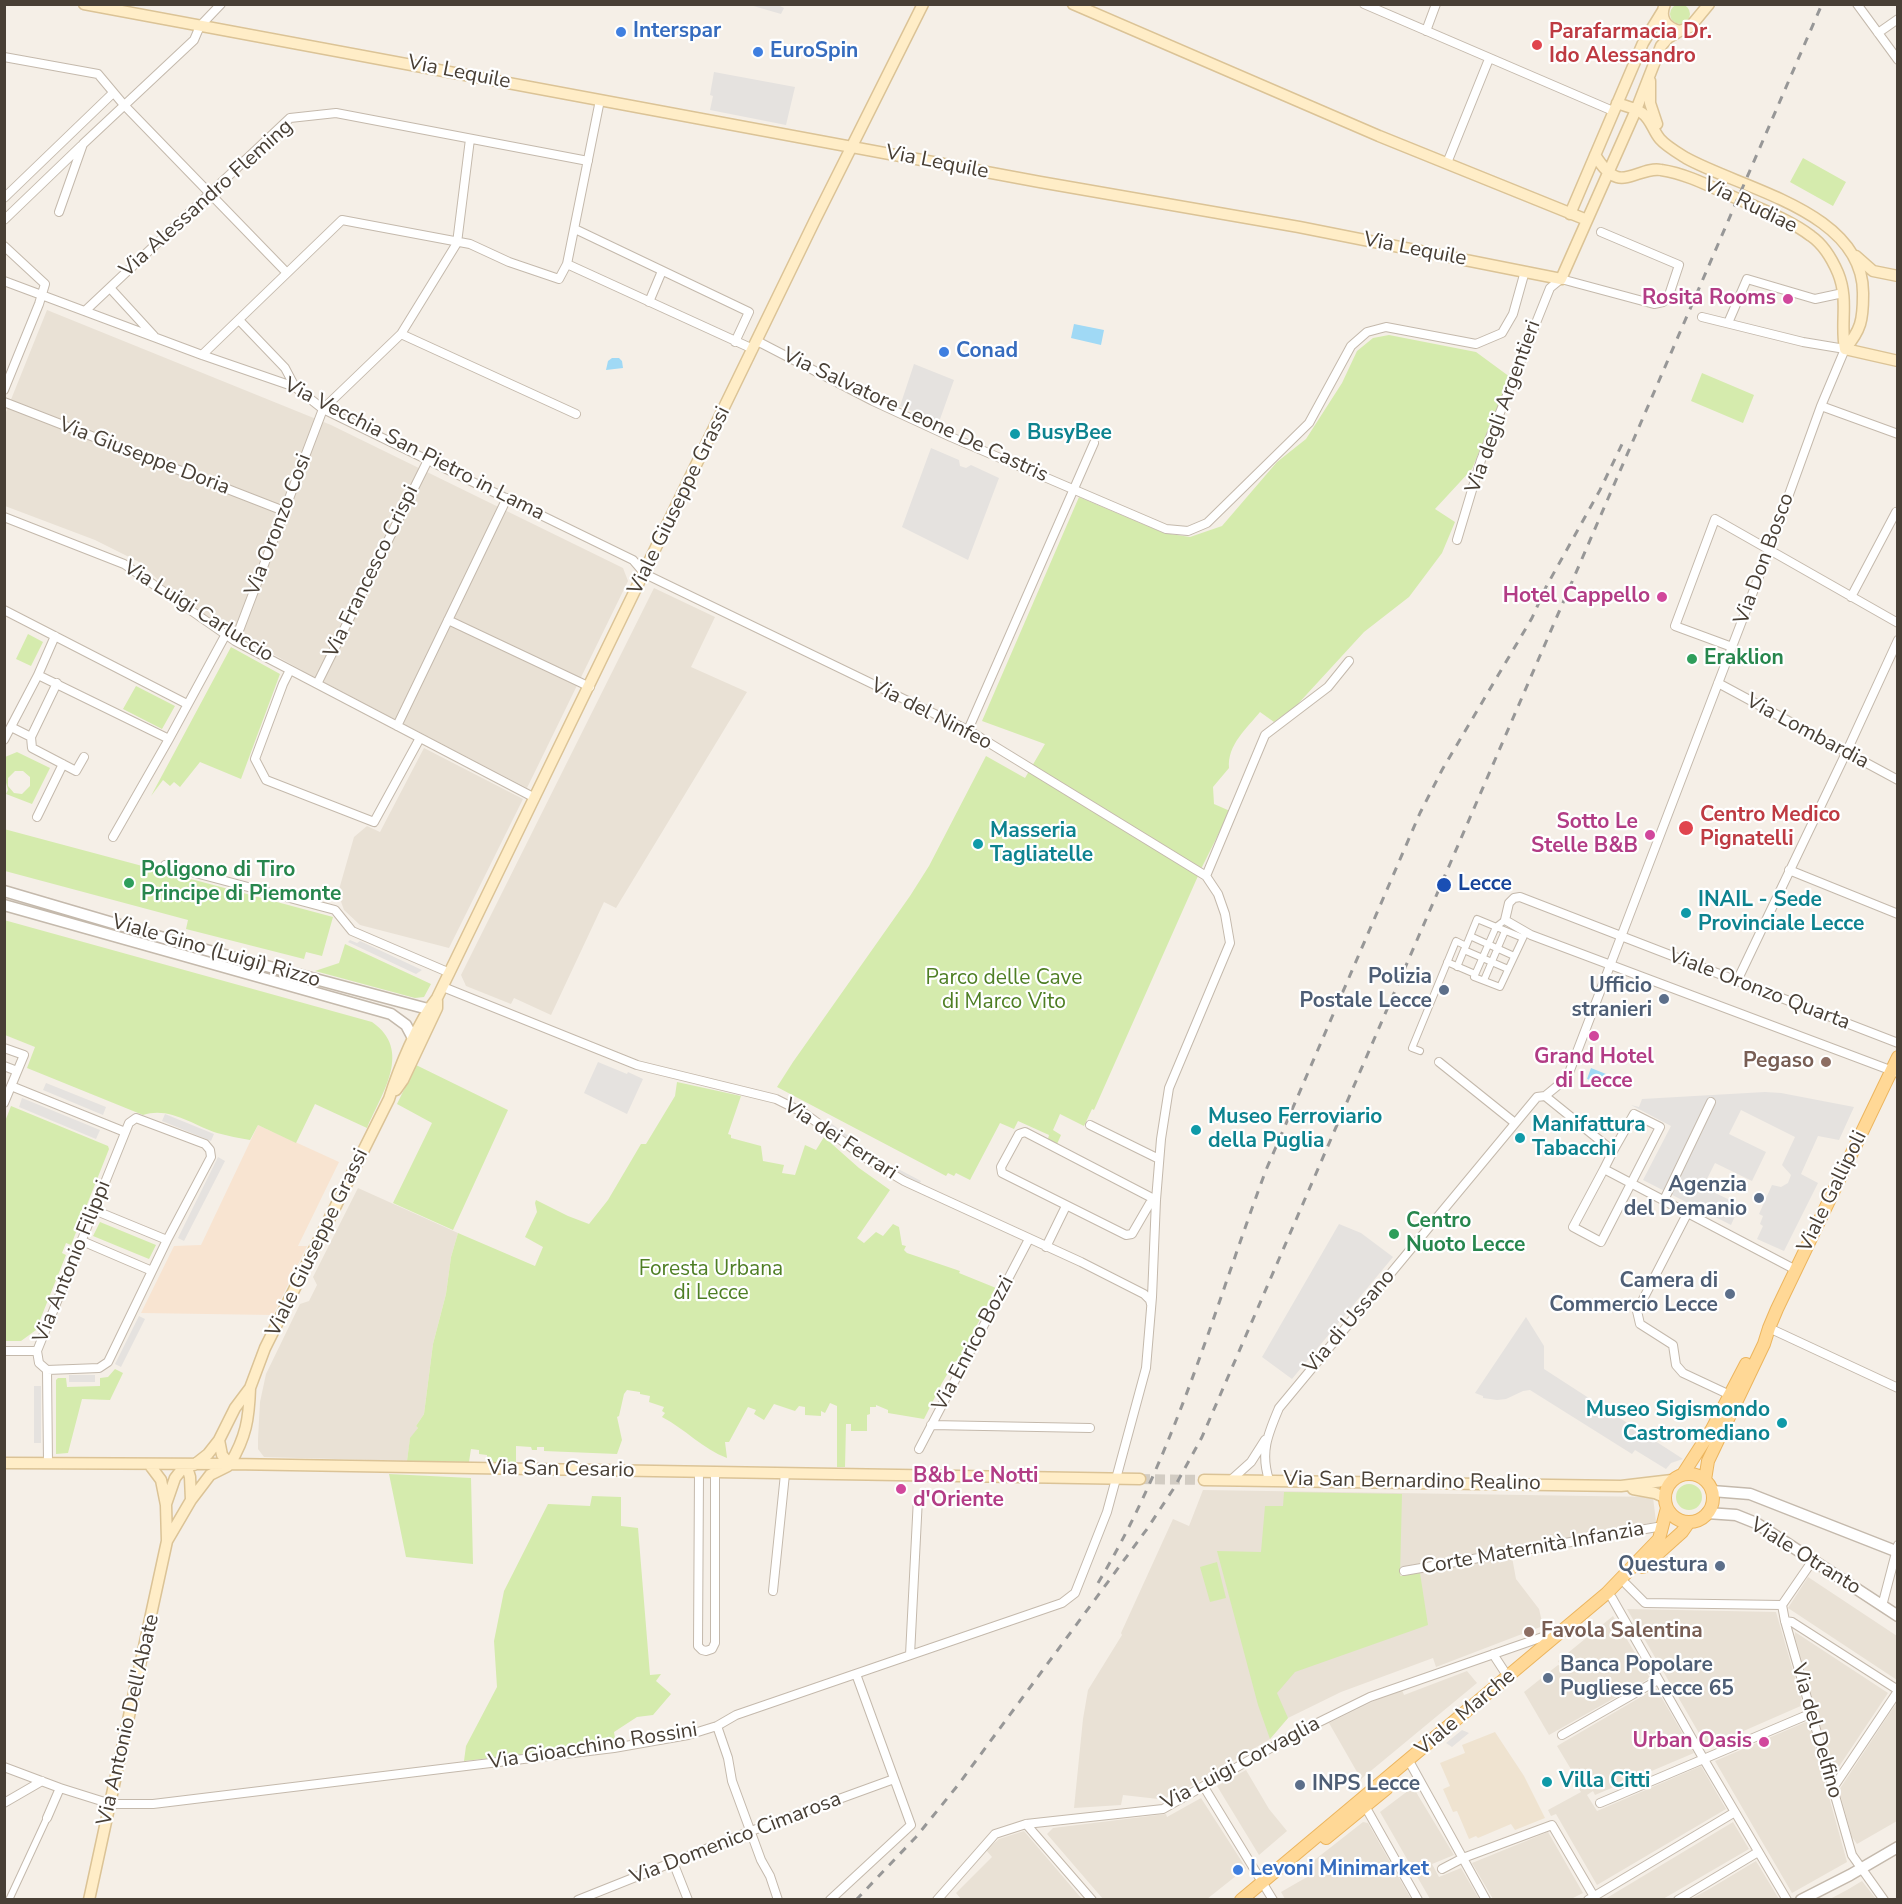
<!DOCTYPE html>
<html>
<head>
<meta charset="utf-8">
<style>
	body { margin:0 }
	#map { position:relative; width:1902px; height:1904px; overflow:hidden; background:#f5efe7; font-family:"Nunito Sans",sans-serif }
	canvas { display:block }
	.frame { position:absolute; inset:0; border:6px solid #483f35; pointer-events:none }
</style>
</head>
<body>
<div id="map">
<canvas width="1902" height="1904"></canvas>
<div class="frame"></div>
</div>
<script>
const context = document.querySelector('canvas').getContext('2d');
context.lineJoin = 'round';
function fill(path, color) {
  context.fillStyle = color;
  context.fill(path, 'evenodd');
}
function stroke(path, color, width, dash) {
  context.strokeStyle = color;
  context.lineWidth = width;
  context.lineCap = dash ? 'butt' : 'round';
  context.setLineDash(dash || []);
  context.stroke(path);
}
function drawText(font, color, halo, rows, align = 'center') {
  context.font = font + ' "Nunito Sans",sans-serif';
  context.lineWidth = 4.5;
  context.setLineDash([]);
  context.textBaseline = 'middle';
  context.strokeStyle = halo;
  context.fillStyle = color;
  for (const [text, x, y, turn = 0] of rows) {
    context.save();
    context.translate(x, y);
    context.rotate((+turn || 0) * Math.PI / 180);
    context.textAlign = isNaN(turn) ? turn : align;
    if (halo) context.strokeText(text, 0, 0);
    context.fillText(text, 0, 0);
    context.restore();
  }
}
fill(new Path2D(`
	M47,310l284,115 292,143 5,13 -101,207 -215,-112 -82,-46 -57,-35 -32,-32 -46,-23 -90,-34 -1,-89z
	M654,588l61,29 -24,50 56,25 -131,216 -12,-6 -53,113 -37,-17 -3,6 -45,-18 -5,-11z
	M424,748l99,51 -74,149 -89,-23 -16,-15 -6,-17 16,-56 13,-11 13,6z
	M358,1188l100,45 -7,24 -5,37 -13,50 -9,70 -8,12 2,2 -2,4 -6,7 -3,22 -143,-4 -6,-8v-10l2,-37 6,-28 34,-70 9,-3 8,-16 -4,-8z
	M1203,1490l450,7 3,25 -256,45 1,9 111,-19 4,22 23,30 4,17 -107,41 -3,-9 -92,34 -53,26 -18,21 -98,58h-5v3l-44,-5 -2,10 -47,3 9,-89 5,-29 34,-55 -1,-2 52,-114 16,7z
	M1808,1577l89,59v44l-109,-72z
	M1627,1609l149,3 27,93 -96,42z
	M1613,1616l37,62 -101,57 -25,-43 34,-27 3,1 -3,-5z
	M1795,1632l93,61 -54,81 -39,-137z
	M1467,1671l10,12 -116,96 -32,-56 49,-24 24,-9 2,5z
	M1656,1688l38,65 -99,42 -2,-4 -6,4 10,16 104,-45 25,43 -129,76 -41,-71 -5,2 -3,-6 33,-18 -12,-19 3,-2 -15,-25z
	M1897,1702v119l-40,23 -5,-7 -13,-47z
	M1808,1721l39,141 -55,31 -77,-132z
	M1246,1770l23,39 18,22 -28,24 -42,-69z
	M1413,1787l41,68 -22,9 7,13 22,-9 18,31h-49l-50,-87z
	M1201,1798l45,70 -39,31h-104l-56,-65 6,-6 113,-14 1,3z
	M1363,1822l5,1 43,76h-126l-4,-7 26,-15 -4,-8z
	M1733,1822l16,27 -86,50h-58z
	M1024,1831l58,68h-121l-5,-6 36,-36 -6,-7 13,-11z
	M1548,1832l35,61 -12,6h-78l-21,-36z
	M1756,1861l23,38h-88l20,-11z
	M1862,1881l14,18h-46l17,-9z`), '#e9e1d5');
fill(new Path2D(`
	M258,1125l81,37 -41,84h9l-34,69 -132,-2 33,-67 27,-1z`), '#f8e4d1');
fill(new Path2D(`
	M1495,1732l29,44 21,42 -30,12 -4,-6 -33,14 -2,-2 -7,3 -12,-28 -4,1 -10,-23 7,-3 -10,-23 25,-10 -3,-8z`), '#efe3d0');
fill(new Path2D(`
	M1670 14a10 10 0 1 1 20 0a10 10 0 1 1-20 0Z
	M1803,158l43,24 -13,24 -43,-24z
	M1389,335l87,17 34,25 -38,92 -37,40 20,13 -13,31 -33,44 -45,35 -68,74 -22,16 -14,-10c-13,16 -33,33 -31,56l-16,19 1,17 16,7 -28,56 -108,243 -2,-1 -8,17 -24,-12 -7,16 8,5 -4,9 -9,-5 1,-4 -31,-14 -4,8 -14,-6 -30,57 -14,-7 -2,3 -6,-3 -2,3 -169,-89 16,-25 117,-166 19,-30 57,-110 39,22 20,-34 -63,-23 97,-224 85,36 26,4 32,-11 55,-64 29,-23 36,-56 15,-32 16,-13z
	M1702,373l52,22 -11,28 -52,-22z
	M28,634l15,8 -12,24 -15,-7z
	M231,647l49,27 -39,105 -41,-17 -20,25 -6,-5 -4,4 -7,-6 -12,16z
	M136,686l39,20 -13,23 -39,-20z
	M17,752l33,16 -18,36 -26,-10 2,-4 -3,-11v-22zM15,771h8l7,6v9l-8,8 -8,-1 -6,-7v-8z
	M4,829l329,88 -11,39 -16,-4 -2,7 -118,-30 2,-9 -183,-49z
	M4,920l368,102c41,28 10,71 -5,106l-52,-24 -19,39 -38,-18 -8,15c-11,-2 -22,-4 -33,-7 -24,-8 -48,-27 -74,-18l-116,-47 8,-21 -30,-12z
	M345,944l86,40 -7,13 -9,1 -100,-27 24,-8z
	M416,1065l92,45 -55,120 -60,-27 39,-80 -35,-19z
	M677,1082l64,14 -13,38 3,1v3l30,8 2,15 21,4 -2,8 13,2 10,-30 11,5 8,-13 35,31 31,22 -33,48 7,5 12,-11 7,4 10,-12 6,3 3,18 4,1 -2,4 3,3 53,18 -1,2 37,15 -38,74 -3,-1 -13,22 -18,36 -36,-6v-3l-12,-5v2h-6v7l-3,1v16h-16v-7h-5l-1,43h-8v-61l-7,-3 -5,10 -4,-2v5l-16,-1v-8l-6,-1 -4,5 -21,-7 -10,16 -10,-6 2,-4 -8,-3 -19,35h-4l2,16c-24,-9 -42,-29 -65,-41l3,-4 -3,-2 2,-4 -15,-5 1,-6 -10,-2v-2l-13,-2 -3,4 -5,22 -2,1 5,23 -5,14 -73,-3v-4h-7v3h-5l-1,-3 -15,-1v16h-29v-7l-8,-1v-4l-8,-1 -2,13 -62,-1 3,-23 8,-10 -2,-2 8,-12 9,-70 13,-50 5,-37 7,-24 77,33 8,-19 -18,-10 12,-25 -2,-9 1,-3 32,16 21,8 19,-24 33,-56h5l29,-48z
	M11,1106l97,40 1,3 -38,96 -5,-2 -4,10 4,2 -30,75 -15,11h-16l-1,-217z
	M100,1222l56,23 -7,14 -56,-23z
	M115,1369l8,4 -13,27 -28,-1 -14,54 -12,1v-74l2,-2h8l1,9 33,-1v-8l8,-1z
	M389,1474l82,4 2,86 -67,-7z
	M1676 1497a13 13 0 1 1 26 0a13 13 0 1 1-26 0Z
	M1284,1492l118,2 -2,82 20,-3 8,52 -133,47 -18,21 11,25 -18,21 -12,-34 -41,-154 44,1 4,-46h18z
	M592,1496l29,1v29l17,2 12,147 11,-1 -5,7 15,13 -18,21 -16,2 -23,15 2,12 -152,17 2,-15 31,-59 -3,-46 10,-50 44,-87 42,2z
	M1217,1562l9,36 -16,4 -10,-35z`), '#d5ebad');
fill(new Path2D(`
	M750,5h28l6,3 -3,6z
	M714,72l81,15 -9,38 -76,-15 3,-14 -3,-1z
	M914,364l40,16 -15,42 -39,-16z
	M931,448l28,12 1,6 6,2 5,-3 28,13 -31,82 -66,-33z
	M350,940l7,3 3,-2 62,29 -6,4 -68,-32z
	M598,1062l29,12 1,-2 15,7 -16,35 -43,-21z
	M46,1083l60,24 -3,8 -60,-25z
	M1765,1092l16,1 73,14 -15,33 -21,-4 -17,38 17,9 -34,68 -27,-12 6,-13 -3,-2 3,-8 -4,-2 13,-29 9,2 7,-4 3,-8 -9,-10 13,-28 -54,-27 -12,24 37,18 -14,29 -37,-18 -12,24 37,18 -9,20 -88,-45 28,-54 -40,-21 8,2 3,-8z
	M22,1098l78,32 -4,9 -77,-32z
	M165,1114l49,20 -3,7 -49,-20z
	M832,1124l53,38 36,19 -2,4 -42,-23 -48,-36z
	M218,1157l7,4 -41,80 -6,-3z
	M1339,1224l22,9 32,24 -101,122 -30,-22z
	M139,1316l6,3 -24,48 -6,-3z
	M1526,1317l18,29v23l139,90 -12,4 -5,6 -31,-19 -3,4 -102,-64 -7,1 -17,8 -9,1 -14,-2v-2l-8,-3z
	M69,1375h26v7h-26z
	M34,1386h7v57h-7z
	M1462,1730l7,3 -17,14 -6,-4z`), '#e5e2df');
fill(new Path2D(`
	M1074,324l30,6 -3,15 -30,-7z
	M612,358h7l3,3 1,7 -17,2 2,-9z
	M1591,1068l15,6 -4,10 -15,-5z`), '#a0d9f5');
stroke(new Path2D(`
	M1140,1479l64,1`), '#d2ccc3', 10, [10, 5]);
const pedestrian = new Path2D(`
	M1505,920l-9,7 -22,50 26,10 24,-51
	M1470,936l44,20
	M1466,946l-2,4 44,19
	M1447,962l28,12
	M1457,967l7,-17
	M1484,980l21,-49
	M1420,1051l-8,-3 44,-107 10,5 11,-27 46,19
	M9,1900l38,-82`);
const minor = new Path2D(`
	M1364,4l249,107
	M1857,4l41,56
	M1426,31l10,-27
	M1878,33l20,-14
	M4,57l94,17 26,31 163,168
	M1447,163l42,-104
	M4,198l109,-105
	M59,212l24,-68 111,-104 6,-14 21,-22
	M4,220l77,-74
	M575,229l174,83 -14,30
	M4,246l41,38 -6,20 -35,86
	M567,264l186,85
	M4,281l198,74 93,32 28,22 310,151 12,14 323,156 238,146 12,18 7,20 5,29 -61,145 -8,51 -5,61 -4,97 -6,71 -39,144 -32,81 -13,10 -326,112 -19,11 -29,9 -74,13 -461,56h-42l-51,-16 -56,-21
	M110,288l44,48
	M649,302l13,-31
	M85,311l205,-193 46,-5 252,48
	M239,320l46,48 10,19
	M1728,323l19,-44 68,20 28,-6
	M401,334l175,80
	M757,341l116,60 78,36 215,92 22,2 19,-8 102,-100 42,-77 16,-14 19,-5 90,17 26,-11 11,-19 12,-43
	M202,355l140,-135 128,24 39,18 50,17 8,-15 33,-164
	M4,402l280,109
	M1821,406l77,28
	M4,517l120,47 111,77 300,157
	M1457,540l24,-80 69,-172 11,-9 93,25 9,-2 6,-7 10,-30 -78,-33
	M1851,597l45,-85
	M4,610l183,94
	M448,620l142,67
	M235,641l88,-232 78,-75 56,-91 13,-104
	M1732,647l-57,-21 40,-107 183,104
	M290,670l-7,14 -28,75 11,21 108,42 46,-84
	M38,675l131,64
	M1718,683l180,97
	M317,684l111,-224
	M397,726l110,-228
	M11,727l20,10 1,11 44,23 8,-14
	M968,730l126,-287
	M31,737l26,-54
	M4,740l34,-65 17,-39
	M37,817l26,-53
	M113,837l56,-98 57,-105
	M165,865l170,45 17,21 98,42
	M1789,870l109,44
	M1206,876l59,-141 63,-48 21,-26
	M1737,981l109,-228 52,-113
	M443,987l194,78 139,34 28,14 63,46 37,22 177,81 63,32 6,6 1,4
	M1898,1043l-378,-146 -6,1 -5,5 -4,17 26,15 367,138
	M4,1048l20,7 -20,48
	M1439,1062l76,61
	M4,1066l13,5
	M11,1086l114,46
	M1545,1096l68,55 -9,18 192,101
	M1090,1125l69,34
	M1025,1132l131,68 -6,3 -18,31 -6,1 -124,-62 -1,-6 18,-33z
	M1604,1169l-31,58 28,15 59,-115 -26,-13 -21,37
	M1664,1200l47,-98
	M94,1210l73,30
	M1688,1212l-51,99 3,13 33,21 3,20 7,8 47,22
	M82,1241l70,30
	M1046,1247l20,-41
	M1769,1328l129,60
	M4,1351h33
	M47,1370l52,-2 9,-6 59,-122 44,-83 -1,-7 -5,-6 -69,-26 -7,5 -92,228 2,12 8,7 1,93
	M931,1425l159,3
	M919,1449l110,-210
	M699,1472l-1,174 4,4 4,1 6,-2 3,-6v-170
	M1231,1480l20,-18 14,-22
	M1269,1480c-9,-28 -1,-46 10,-72l258,-311 8,-1 22,-18 199,-520 55,-152 24,-57 -42,-7 -101,-25
	M1813,1560l-31,45 3,16 67,234 32,45
	M1404,1571l253,-44 6,1
	M1626,1584l19,19 137,2
	M773,1591l12,-117
	M1612,1598l91,160 84,142
	M1882,1606l16,-61
	M1785,1621l7,1 106,68
	M1493,1654l15,23
	M910,1655l8,-157
	M717,1726l11,32 4,23 29,79 9,16 8,24
	M1562,1735l96,-55
	M1409,1761l77,139
	M1204,1787l69,113
	M1833,1788l65,-97
	M4,1803l38,-22
	M1600,1803l212,-90
	M1365,1806l53,94
	M47,1818l13,-30
	M1026,1824l66,76
	M673,1862l15,38
	M1442,1869l21,-11 89,-33 44,75
	M578,1900l173,-69 143,-52
	M830,1900l81,-75 -55,-151
	M937,1900l58,-66 31,-10 137,-15 136,-77 71,-35 187,-65
	M1588,1900l147,-88
	M1678,1900l80,-48`);
const tertiary = new Path2D(`
	M4,891l187,55 237,63
	M4,905l387,109 15,11 8,15
	M1712,1491l38,3 148,58
	M1707,1513l29,2 20,8 142,93
	M1801,1900l49,-25 48,-28`);
const secondary = new Path2D(`
	M84,4l956,178 259,45 262,52 75,-169 25,-64 7,-8 12,-7
	M1073,4l306,132 208,84
	M1665,4c-6,14 1,24 15,27l10,-4 19,-23
	M1650,81v22l7,21
	M1617,103c8,3 18,5 25,10 9,6 11,18 18,26 6,7 18,14 26,19 58,32 179,54 177,137 0,25 -2,35 -18,54
	M1595,155c5,8 12,19 22,22 12,4 29,-10 44,-7 27,4 52,18 77,29 25,11 52,21 73,37 13,9 21,23 27,37 11,27 2,50 7,76
	M1570,214l73,-171 19,-31
	M1856,256l17,15 25,5
	M1845,349l53,12
	M396,1090l7,-10 34,-72v-7
	M219,1440l3,15 8,9
	M4,1463l226,1 910,15
	M186,1464l4,13 1,23
	M230,1464c16,-27 19,-45 20,-76
	M194,1465l14,-11 11,-14 16,-32 15,-20 15,-40 124,-249c10,-31 28,-76 48,-101l378,-778 108,-216
	M1204,1480l417,6 51,-6
	M1633,1489l22,4 9,4
	M166,1504l9,-26 11,-14
	M167,1541l24,-41 19,-25 18,-9
	M89,1900l78,-359 -1,-36 -5,-25 -12,-16`);
const primary = new Path2D(`
	M1665 1498a24 24 0 1 1 48 0a24 24 0 1 1-48 0Z
	M1683,1474l29,-45 34,-65
	M1705,1480l3,-19 56,-117 5,-16 8,-19 121,-252
	M1643,1567l39,-35 7,-10
	M1326,1838l61,-50
	M1241,1900l366,-307 52,-54 8,-31`);
stroke(pedestrian, '#c4b9ac', 8);
stroke(minor, '#c4b9ac', 10);
stroke(tertiary, '#c4b9ac', 13);
stroke(secondary, '#dbc396', 13);
stroke(primary, '#ecb55e', 14);
stroke(pedestrian, '#fff', 6);
stroke(minor, '#fff', 8);
stroke(tertiary, '#fff', 10);
stroke(secondary, '#ffedc7', 10);
stroke(primary, '#ffd896', 12);
stroke(new Path2D(`
	M1098,1583c77,-128 116,-274 168,-413l154,-357 22,-43 90,-152 14,-31 54,-97 25,-52
	M856,1900l60,-63 42,-52 189,-256 27,-41 28,-51 620,-1433`), '#979797', 3, [8, 8]);
for (const [x, y, r, color] of [
	[621,32,6,"#3f7fe0"],
	[1537,45,6,"#e0444e"],
	[758,52,6,"#3f7fe0"],
	[1788,299,6,"#d1479c"],
	[944,352,6,"#3f7fe0"],
	[1015,434,6,"#0f9aa8"],
	[1662,597,6,"#d1479c"],
	[1692,659,6,"#2e9e5b"],
	[1686,828,8,"#e0444e"],
	[1650,835,6,"#d1479c"],
	[978,844,6,"#0f9aa8"],
	[129,883,6,"#2e9e5b"],
	[1444,885,8,"#1a4fb4"],
	[1686,913,6,"#0f9aa8"],
	[1444,990,6,"#5c6f8a"],
	[1664,999,6,"#5c6f8a"],
	[1594,1036,6,"#d1479c"],
	[1826,1062,6,"#8d6e63"],
	[1196,1130,6,"#0f9aa8"],
	[1520,1138,6,"#0f9aa8"],
	[1759,1198,6,"#5c6f8a"],
	[1394,1234,6,"#2e9e5b"],
	[1730,1294,6,"#5c6f8a"],
	[1782,1423,6,"#0f9aa8"],
	[901,1489,6,"#d1479c"],
	[1720,1566,6,"#5c6f8a"],
	[1529,1632,6,"#8d6e63"],
	[1548,1678,6,"#5c6f8a"],
	[1764,1742,6,"#d1479c"],
	[1547,1782,6,"#0f9aa8"],
	[1300,1785,6,"#5c6f8a"],
	[1238,1870,6,"#3f7fe0"]
]) {
  const dot = new Path2D();
  dot.arc(x, y, r, 0, 2 * Math.PI);
  context.fillStyle = color;
  context.fill(dot);
  stroke(dot, '#fff', 2);
}
drawText('bold 21px', '#366cbe', '#fff', [
	["Interspar",633,32],
	["EuroSpin",770,52],
	["Conad",956,352],
	["Levoni Minimarket",1250,1870]
], 'left');
drawText('bold 21px', '#be3a42', '#fff', [
	["Parafarmacia Dr.",1549,33],
	["Ido Alessandro",1549,57],
	["Centro Medico",1700,816],
	["Pignatelli",1700,840]
], 'left');
drawText('21px', '#483f35', '#fff', [
	["Via Lequile",459,73,11],
	["Via Lequile",937,163,11],
	["Via Alessandro Fleming",207,199,-42],
	["Via Rudiae",1750,206,26],
	["Via Lequile",1415,250,11],
	["Via degli Argentieri",1504,407,-70],
	["Via Salvatore Leone De Castris",915,416,25],
	["Via Vecchia San Pietro in Lama",414,450,27],
	["Via Giuseppe Doria",144,457,21],
	["Viale Giuseppe Grassi",680,501,-64],
	["Via Oronzo Cosi",279,525,-69],
	["Via Don Bosco",1765,559,-70],
	["Via Francesco Crispi",372,572,-64],
	["Via Luigi Carluccio",198,612,32],
	["Via del Ninfeo",931,715,27],
	["Via Lombardia",1807,732,28],
	["Viale Gino (Luigi) Rizzo",216,952,16],
	["Viale Oronzo Quarta",1759,990,21],
	["Via dei Ferrari",840,1140,33],
	["Viale Gallipoli",1833,1192,-64],
	["Viale Giuseppe Grassi",318,1243,-64],
	["Via Antonio Filippi",73,1262,-68],
	["Via di Ussano",1350,1322,-50],
	["Via Enrico Bozzi",974,1344,-62],
	["Via San Cesario",561,1470,1],
	["Via San Bernardino Realino",1412,1482,1],
	["Corte Maternità Infanzia",1533,1549,-10],
	["Viale Otranto",1805,1557,32],
	["Viale Marche",1466,1713,-40],
	["Via Antonio Dell'Abate",129,1720,-77],
	["Via del Delfino",1816,1731,74],
	["Via Gioacchino Rossini",593,1747,-9],
	["Via Luigi Corvaglia",1241,1764,-28],
	["Via Domenico Cimarosa",736,1839,-21]
]);
drawText('bold 21px', '#b23c85', '#fff', [
	["Rosita Rooms",1776,299],
	["Hotel Cappello",1650,597],
	["Sotto Le",1638,823],
	["Stelle B&B",1638,847],
	["Grand Hotel",1594,1058,"center"],
	["di Lecce",1594,1082,"center"],
	["B&b Le Notti",913,1477,"left"],
	["d'Oriente",913,1501,"left"],
	["Urban Oasis",1752,1742]
], 'right');
drawText('bold 21px', '#0d838f', '#fff', [
	["BusyBee",1027,434],
	["Masseria",990,832],
	["Tagliatelle",990,856],
	["INAIL - Sede",1698,901],
	["Provinciale Lecce",1698,925],
	["Museo Ferroviario",1208,1118],
	["della Puglia",1208,1142],
	["Manifattura",1532,1126],
	["Tabacchi",1532,1150],
	["Museo Sigismondo",1770,1411,"right"],
	["Castromediano",1770,1435,"right"],
	["Villa Citti",1559,1782]
], 'left');
drawText('bold 21px', '#27864d', '#fff', [
	["Eraklion",1704,659],
	["Poligono di Tiro",141,871],
	["Principe di Piemonte",141,895],
	["Centro",1406,1222],
	["Nuoto Lecce",1406,1246]
], 'left');
drawText('bold 21px', '#164399', '#fff', [
	["Lecce",1458,885]
], 'left');
drawText('bold 21px', '#4e5e75', '#fff', [
	["Polizia",1432,978],
	["Postale Lecce",1432,1002],
	["Ufficio",1652,987],
	["stranieri",1652,1011],
	["Agenzia",1747,1186],
	["del Demanio",1747,1210],
	["Camera di",1718,1282],
	["Commercio Lecce",1718,1306],
	["Questura",1708,1566],
	["Banca Popolare",1560,1666,"left"],
	["Pugliese Lecce 65",1560,1690,"left"],
	["INPS Lecce",1312,1785,"left"]
], 'right');
drawText('21px', '#4e7e24', '#fff', [
	["Parco delle Cave",1004,979],
	["di Marco Vito",1004,1003],
	["Foresta Urbana",711,1270],
	["di Lecce",711,1294]
]);
drawText('bold 21px', '#785e54', '#fff', [
	["Pegaso",1814,1062],
	["Favola Salentina",1541,1632,"left"]
], 'right');
</script>
</body>
</html>
